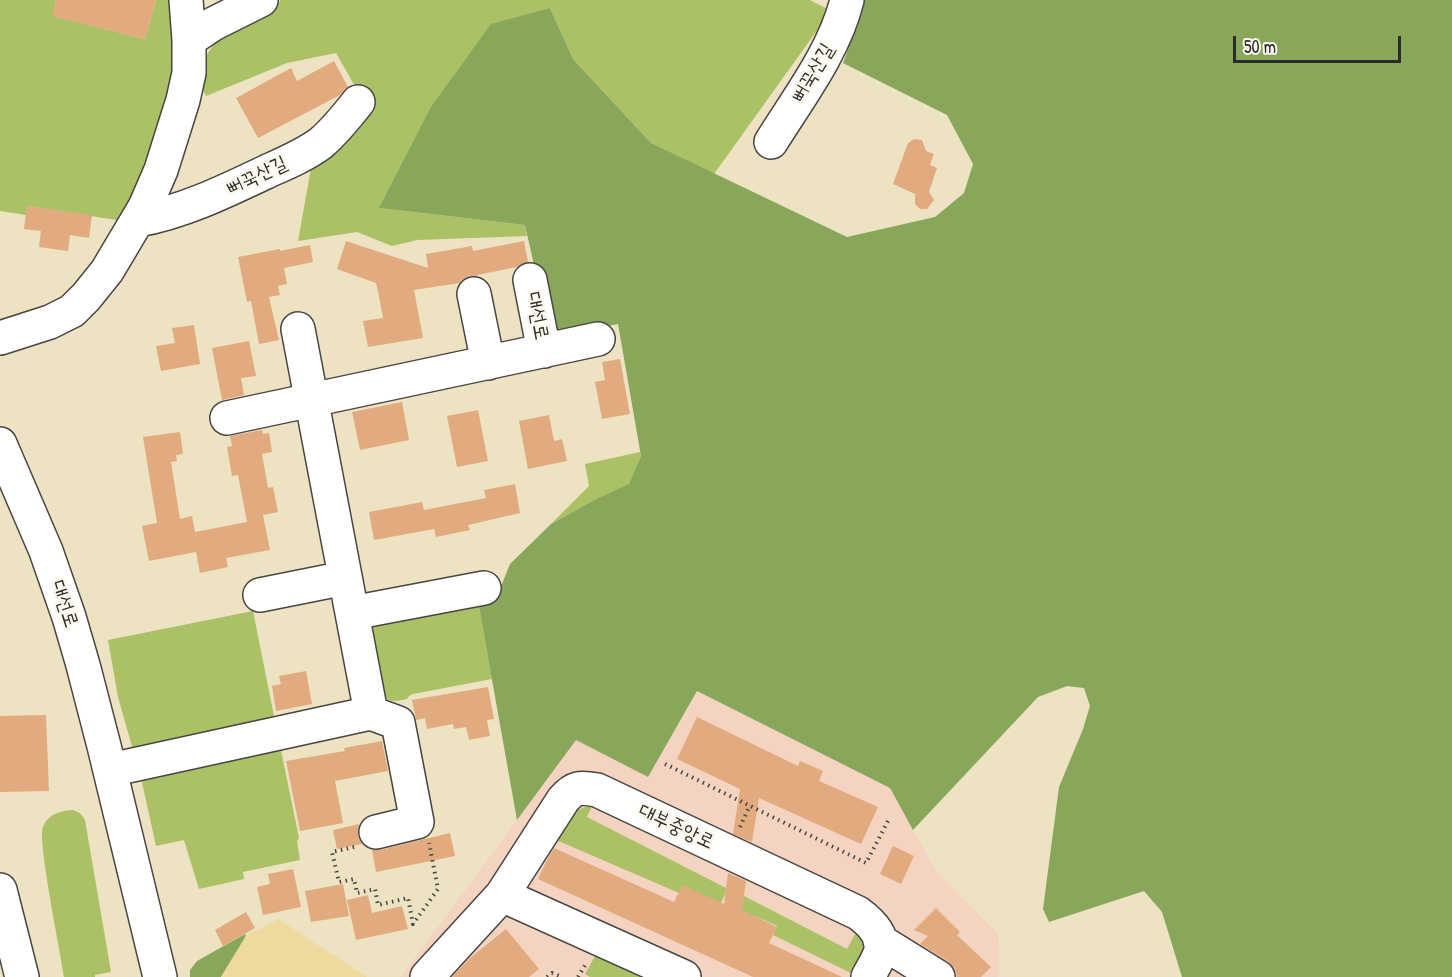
<!DOCTYPE html>
<html>
<head>
<meta charset="utf-8">
<style>
	body { margin:0 }
	#map { position:relative; width:1452px; height:977px; overflow:hidden; background:#ede2c2; font-family:"Patrick Hand",sans-serif }
	canvas { display:block }
	.scale { position:absolute; left:1233px; top:36px; width:168px; height:27px; box-sizing:border-box; border:3px solid #2b2b2b; border-top:0; padding-left:8px; font-size:18px; line-height:21px; white-space:nowrap; color:#2b2b2b; -webkit-text-stroke:4px #fbf7ec; paint-order:stroke }
</style>
</head>
<body>
<div id="map">
<canvas width="1452" height="977"></canvas>
<div class="scale">50 m</div>
</div>
<script>
const context = document.querySelector('canvas').getContext('2d');
context.lineJoin = 'round';
function fill(path, color) {
  context.fillStyle = color;
  context.fill(path, 'evenodd');
}
function stroke(path, color, width, dash) {
  context.strokeStyle = color;
  context.lineWidth = width;
  context.lineCap = dash ? 'butt' : 'round';
  context.setLineDash(dash || []);
  context.stroke(path);
}
function drawText(font, color, halo, rows, align = 'center') {
  context.font = font + ' "Patrick Hand","Poor Story",sans-serif';
  context.lineWidth = 5;
  context.setLineDash([]);
  context.textBaseline = 'middle';
  context.strokeStyle = halo;
  context.fillStyle = color;
  for (const [text, x, y, turn = 0] of rows) {
    context.save();
    context.translate(x, y);
    context.rotate((+turn || 0) * Math.PI / 180);
    context.textAlign = isNaN(turn) ? turn : align;
    if (halo) context.strokeText(text, 0, 0);
    context.fillText(text, 0, 0);
    context.restore();
  }
}
fill(new Path2D(`
	M697,691l193,97 46,83 63,64 -1,42h-597l175,-237 72,37z`), '#f4d3c1');
fill(new Path2D(`
	M0,0h56l-3,16 92,23 11,-39h20l6,67 -53,155 -102,-16 -1,9 -26,-4z
	M281,0h529l21,11 -117,163 -63,-31 -78,-84 -23,-51 -171,200 146,17 2,11 -110,4 -25,6 -35,-14 -59,9 15,-84 43,-69 -20,-35 -49,10 -81,33 -7,-14 3,-19 16,-26 43,-21z
	M640,452l1,4 -12,29 -33,14 -45,25 38,-38 -4,-22z
	M478,601l14,78 -79,15 -4,2 -2,3c-10,2 -16,4 -24,-3l-12,-68 4,-5z
	M253,611l22,110 -142,29 -15,-53 -10,-57z
	M281,750l18,88 -2,3 3,19 -57,12 1,7 -45,10 -15,-49 -28,6 -15,-68z
	M593,804l-6,13 139,71 -1,6 -4,9 -42,-10 -132,-57 26,-24z
	M73,810l7,3 5,7 26,152 -16,3v2h-31c-3,-23 -27,-137 -21,-150 5,-13 17,-16 30,-17z
	M744,896l103,53 14,-26 10,11 -14,42 -84,-41 4,-9 -22,-10 -20,2z
	M598,951l66,26h-74l-5,-3z`), '#abc166');
fill(new Path2D(`
	M863,0h589v977h-270l-20,-65 -18,-21 -95,31 -6,-13 16,-122 24,-58 7,-23 -6,-18 -17,-2 -29,11 -125,133 -23,-42 -193,-97 -49,86 -72,-37 -59,80 -39,-219 24,-17 8,-20 41,-40 45,-25 33,-15 12,-28 -23,-132 -60,12 -9,-4 -24,-107 -146,-17 52,-101 60,-83 59,-16 23,51 78,84 196,94 88,-20 29,-24 9,-29 -26,-49 -104,-52 15,-41z
	M245,934l1,2 -25,41h-31v-7l7,-9z`), '#88a75b');
fill(new Path2D(`
	M278,919l89,58h-146l25,-41z`), '#eeda9e');
fill(new Path2D(`
	M56,0h100l-11,39 -93,-23z
	M334,61l14,26 -8,8 -82,43 -22,-40 55,-30 6,13z
	M914,139l8,1 4,11 8,3 -4,11 7,3 -8,24 5,8 -7,9h-7l-5,-5v-10l-22,-10 15,-41z
	M27,206l65,9 -3,23 -19,-3 -2,16 -29,-4 2,-16 -17,-2z
	M346,241l82,27 -2,-14 46,-8 1,5 51,-10 4,21 -11,5 -40,8v1h-7l-8,4 -2,3 -46,7 9,48 -55,9 -5,-26 20,-3 -5,-27 -2,-8 -39,-14z
	M310,245l3,17 -29,6 3,16 -9,2 2,9 -11,2 10,43 -20,4 -8,-43 -4,1 -9,-45 42,-8v2z
	M194,325l6,39 -39,7 -5,-25 19,-3 -3,-15z
	M249,341l7,35 -15,2 3,17 -22,5 -10,-52z
	M620,359l10,55 -28,5 -7,-37 10,-2 -3,-18z
	M402,402l7,38 -49,10 -8,-38z
	M478,410l10,51 -31,6 -10,-51z
	M549,415l5,26 8,-2 5,22 -39,8 -9,-48z
	M262,430l1,4 6,-1 3,19 -10,2 6,34 5,-1 5,25 -15,3 7,35 -44,8 2,9 -28,6 -4,-21 -47,9 -7,-35 15,-3 -14,-86 37,-5 3,22 -7,1 1,6 -6,1 9,57 12,-3 3,16 52,-10 -9,-47 -6,1 -5,-29 5,-1 -2,-10z
	M515,484l5,29 -52,12 2,5 -34,7 -2,-8 -60,11 -5,-28 53,-10 2,8 62,-12 -2,-8z
	M306,671l6,33 -36,7 -4,-25 9,-2 -2,-8z
	M488,687l6,32 -7,1 3,16 -21,4 -3,-13 -12,2 -1,-5 -26,5 -2,-11 -9,2 -4,-20z
	M46,715l3,76 -49,1v-76z
	M697,717l101,49 2,-5 23,10 -4,10 59,26 -17,37 -102,-46 -7,44 -19,-8 7,-45 -63,-30z
	M382,741l6,30 -53,10 8,42 -43,8 -14,-70 59,-10 -1,-3z
	M359,824l-1,12 4,8 -25,5 -4,-19z
	M450,833l5,23 -79,16 -4,-22h8z
	M893,846l21,10 -13,28 -21,-10z
	M554,848l120,54 8,-17 42,19 4,-31 18,8 -4,29 35,17 -8,16 73,34h-89l-215,-98 8,-17z
	M293,869l8,38 -38,8 -6,-28 13,-3 -2,-10z
	M343,884l6,32 -38,6 -6,-31z
	M368,895l4,18 30,-7 6,23 -52,11 -9,-40z
	M936,908l24,24 -3,3 34,32 -10,10h-24l-2,-8 -7,-8 -28,-17 8,-8 -14,-6z
	M246,912l9,16 -32,18 -8,-16z
	M506,929l33,40 -10,8h-77l17,-18z`), '#e1ab7f');
const minor = new Path2D(`
	M189,40l24,-16 48,-24
	M771,142c28,-45 63,-90 76,-142
	M138,220c45,-8 88,-29 130,-49 18,-8 37,-16 53,-28 14,-12 26,-27 37,-41
	M530,280l14,71
	M474,294l14,69
	M298,329l73,384
	M0,338l50,-16 22,-11 14,-14 21,-26 38,-64 16,-37 22,-70 6,-27v-33l-3,-40
	M227,418l371,-79
	M0,444l46,107 23,66 14,48 21,81 56,231
	M260,595l85,-17
	M352,613l132,-25
	M110,770l261,-57 27,10 19,99 -41,10
	M0,890l22,87
	M502,895l182,82
	M880,941l58,36
	M427,977l75,-82 61,-95c11,-13 17,-13 34,-10l261,123c11,8 25,21 23,37 -2,9 -9,19 -13,27`);
stroke(minor, '#484642', 36);
stroke(new Path2D(`
	M665,764l201,99 22,-42
	M740,827l10,-22
	M354,847l-22,5 7,30 15,-3 3,14 18,-4 3,16 30,-7 5,26 25,-35 -9,-46
	M547,977l5,-4 10,4
	M578,977l9,-15`), '#484642', 4, [1.5, 4.5]);
stroke(minor, '#fff', 33);
drawText('20px', '#2b2b2b', '#fbf7ec', [
	["뻐꾹산길",813,73,-59],
	["뻐꾹산길",257,176,-25],
	["대선로",537,316,79],
	["대선로",64,604,72],
	["대부중앙로",676,827,25]
]);
</script>
</body>
</html>
